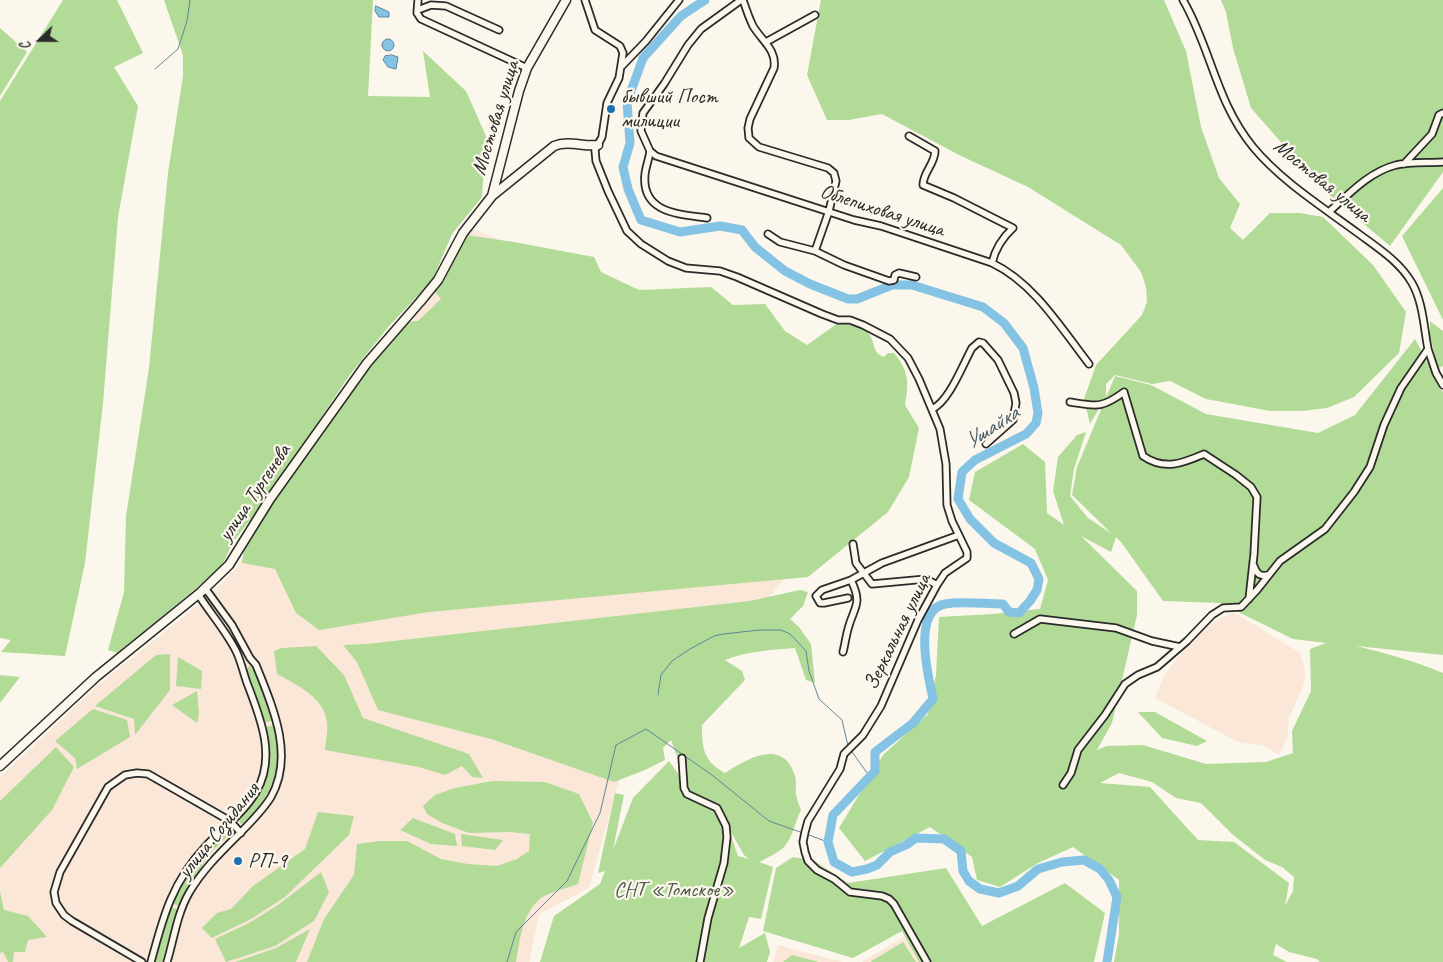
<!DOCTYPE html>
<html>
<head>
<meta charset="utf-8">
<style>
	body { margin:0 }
	#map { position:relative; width:1443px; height:962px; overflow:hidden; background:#fbf7ec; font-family:Caveat,sans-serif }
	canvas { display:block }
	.north { position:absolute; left:15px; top:15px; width:50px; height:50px; -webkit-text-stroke:4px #fbf7ec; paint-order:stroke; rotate:248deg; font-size:14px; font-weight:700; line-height:20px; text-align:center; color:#2b2b2b }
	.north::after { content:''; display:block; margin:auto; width:18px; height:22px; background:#2b2b2b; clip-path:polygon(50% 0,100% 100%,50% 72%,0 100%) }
</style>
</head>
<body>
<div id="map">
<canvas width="1443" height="962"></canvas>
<div class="north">С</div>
</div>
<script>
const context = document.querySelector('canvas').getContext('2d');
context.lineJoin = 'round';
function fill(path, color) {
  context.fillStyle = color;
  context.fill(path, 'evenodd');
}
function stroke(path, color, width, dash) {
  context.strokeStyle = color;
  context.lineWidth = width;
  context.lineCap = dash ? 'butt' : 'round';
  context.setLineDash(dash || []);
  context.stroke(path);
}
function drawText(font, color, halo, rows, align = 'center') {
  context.font = font + ' Caveat,sans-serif';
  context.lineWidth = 4.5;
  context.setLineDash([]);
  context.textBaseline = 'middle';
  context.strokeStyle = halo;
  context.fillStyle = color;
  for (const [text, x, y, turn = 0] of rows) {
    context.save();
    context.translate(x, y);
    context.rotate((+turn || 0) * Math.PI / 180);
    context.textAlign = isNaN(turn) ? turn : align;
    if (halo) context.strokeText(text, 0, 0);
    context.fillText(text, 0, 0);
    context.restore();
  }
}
fill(new Path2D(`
	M472,229l381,149 -9,128 -225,274 -30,108 -50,26 -10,48h-529v-185l98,-92 116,-93 20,-22 202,-282z
	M1234,612l66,41 3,9 2,10 -1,12 -15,34 -2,21 -8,16 -17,-10 -24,-3 -83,-44 9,-22 25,-33 25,-22z
	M907,935l16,27h-61z
	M778,945l64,17h-69z`), '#fae7d8');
fill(new Path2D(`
	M63,0h54l26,53 -29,14 24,39 -20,111 -15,186 -18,160 -20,93 -64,-4 10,-12 -11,-2v-537z
	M164,0h209l-5,96 62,1 -7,-46 43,40 20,45 -4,61 -30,37 -20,47 -43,45 -40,50 -84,125 -32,41 -12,26 -104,85 -9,-3 16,-58 2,-76 23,-148 19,-195 15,-97v-21z
	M821,0h343l22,51 15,76 18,51 21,26 -10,24 13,12 27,-27h30l23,4 50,48 33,47 -7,41 -45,44 -27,11 -25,3h-32l-64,-12 -36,-18 -18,3 -37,-9 -9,9v13l-16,27 -6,-25 12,-34 46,-50 5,-13 -1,-15 -5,-15 -20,-27 -93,-58 -69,-32 -77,-41 -33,6h-22l-20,-45z
	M1221,0h222v172l-53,74 -67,-56 -72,-82 -18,-60 -7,-36z
	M0,28l27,24 -27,44z
	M1443,188v132l-41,-84z
	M466,235l48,7 80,15 7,15 38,18 72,-3 22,18 32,-1 20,27 22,14 31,-22c7,1 18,1 24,4 16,10 7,25 22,30l4,-4h6c15,18 15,30 11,52l14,23 -10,49 -21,35 -80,65 -379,35 -110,18 -23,-17 -21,-44 -33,-6 2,-14 38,-59 70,-101 54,-67 12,-1 23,-22 -6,-7z
	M1430,321l13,10v35l-5,2 -8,-32z
	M1415,339l28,53v263l-87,-9c29,7 59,15 87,27v289h-123l-3,-3 -28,-7 -13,-8 -3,11 14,7h-173l5,-28v-54l-46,-33 -35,16 -38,24 -23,-7 -5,-23 -42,-30 -65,34 -26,-33 44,-73 45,-41 8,-39 3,-58 54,-3 47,-5 8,-29 -13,-31 -66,-49 6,-28 48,-28 22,18 2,51 17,12 -11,-34 5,-34 19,-22 9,-3 -12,37 -4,27 18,22 24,16 -40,-39 5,-28 38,-91 36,9 55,29 112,19 37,-18zM1081,536l30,16 5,-15 5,5 42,59 57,2 73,36 33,4 -16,6 1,42 -19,40 1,22 -27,9 -60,2 -63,-19 -36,1 -10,4 15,-27 25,-108v-24zM1119,773l33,9 24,16 25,5 31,31 33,26 17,7 12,10 -1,14 -8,15 4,-23 -55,-41 -36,-2 -48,-53 -50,-4z
	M800,590l8,2 -5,14 -13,13 9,8 12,17 4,39 -9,-3 -11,-32c-24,2 -47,3 -70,12l17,11 3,9 -43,45c0,23 1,36 23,48 22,-14 58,-36 70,3 2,6 0,13 1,19 1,5 3,10 5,15 -6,12 -8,27 -17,37 -6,6 -17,11 -25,15l14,5 -12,52 -12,-2 -10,31 26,-15 5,19 -3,10h-227l14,-46 46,-32 5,-13 -7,2 17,-80 9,2 -11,55 20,-52 36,-37 15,21 -1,-9 -12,-33 -8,8 2,12 -20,10 -31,12 -123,-43 -113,-29 -21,-48 -14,-17 24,-1 383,-43zM729,830l2,2 13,23 5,4 -11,-3z
	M316,646l28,29 19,43 106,36 14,24 -11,-1 -10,-11 -17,9 -26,-8 -94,-17c1,-9 3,-20 2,-28 -3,-25 -30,-37 -50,-48l-3,-23 8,-3z
	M170,654v36l-35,45 -1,-16 -39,-13 61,-51z
	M178,657l24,14 -1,18 -25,-3z
	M249,666l3,1 2,2 19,51 -8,3 -18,-51 -1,-2z
	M0,675l20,2 -20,26z
	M197,691l2,22 -2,10 -25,-18z
	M93,709l34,11 3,17 -53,32 -2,-11 -20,-17z
	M1138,712h17l52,29 -10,5 -35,-8z
	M274,725c7,34 4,55 -16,83 -4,6 -10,14 -17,16l-3,-4c6,-9 14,-16 20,-25 14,-19 13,-46 8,-68z
	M56,747l18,20 -22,43 -52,58v-67z
	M492,781l53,1 34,12 14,29 -15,61c-10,4 -28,8 -37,14 -19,15 -21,42 -25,64h-209l17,-43 30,-44 3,-31 23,-3h27l34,18 27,5 29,2 20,-7 12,-8 1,-17 -20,-2 -41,1 -27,-10 -15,-9 -4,-8 12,-11 20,-7z
	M318,812l36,4 -5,19 -64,62 -34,22 -39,19 -10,-10 15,-15 14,-4 22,-23 52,-37z
	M413,818l42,16 2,12 -26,-2 -31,-14z
	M229,827h2v6l-22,21 -30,52 -7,-3c14,-29 33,-55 57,-76z
	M461,834l42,6 -8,10 -33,-4z
	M793,857l20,3 35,23 98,-15 36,58 83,-43 40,30 -11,49h-175l-17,-31 -49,27 -90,-27 13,-63z
	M321,872l8,20 -15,29 -39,25 -49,16 -11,-23 34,-16 29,-18z
	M0,891l4,19 24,6 19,21 -19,3 -3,12h-11l-1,10h-5l-5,-10 -3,1z
	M171,907l7,3 -16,52h-8z
	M310,929l-14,33h-61l41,-14z
	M903,942l13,20h-46z
	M792,955l27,7h-36z`), '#b2db97');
const water = new Path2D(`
	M376,6l13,6v5h-10l-4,-6z
	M382 45a6 6 0 1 1 12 0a6 6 0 1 1-12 0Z
	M392,55l6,2 -2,12 -8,-2 -5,-7 2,-4z`);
fill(water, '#85c3e5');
stroke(water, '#61869b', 1);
stroke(new Path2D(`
	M155,69l23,-20 9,-28 3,-21
	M658,695l3,-20 11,-14 18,-12 24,-13 10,-2 35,-4h22l9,4 16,17 3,20 10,28 23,21 6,26
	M850,749l20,28
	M806,834l22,8
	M507,962l9,-30 51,-51 33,-68 16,-68 30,-16 66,46 57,46 34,12`), '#61869b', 1);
stroke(new Path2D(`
	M705,0l-24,16 -38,42 -16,44 3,41 -7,24 5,22 13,31 39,12 40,-6 22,4 13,17 30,24 25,13 38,15h9l35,-14h20l71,22 21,16 19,25 11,40 4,25 -2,10 -10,11 -51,26 -13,12 -4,27 12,20 24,24 37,20 8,16 -2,11 -7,11 -11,12 -10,-1 -6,-8c-18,0 -41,-3 -58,0 -34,6 -16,75 -12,95l-20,24 -38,29v19l-42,44 -5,27 6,20 18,10 15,-3 10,-4 13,-13 16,-7 10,-7 28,1 17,12 2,20 6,10 11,8 19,4 19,-7 20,-17 24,-7 22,-2 16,9 9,11 8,17 -10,65`), '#85c3e5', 9);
const street = new Path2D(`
	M418,0l-1,13 4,6 106,49
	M585,0l10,30 25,16 3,7 -4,25 -12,25 -5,34 -7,13 1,11 12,30 19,40 14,13 27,17 18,7 34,3 17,6 85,37 16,6h12l13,5 27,14 18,19 11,21 21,50 6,35 1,41 5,16 15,31v6l-22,15 -8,12 -19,35 -37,86 -18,29 -19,19 -4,15 -32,52 -3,11 -2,10 2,10 3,9 9,9 17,9 16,13 32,4 7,3 5,5 33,58
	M741,0l-40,29 -13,16 -24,39 -21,29 -2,18 9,20 6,5 198,64 27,6 111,37c42,20 69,65 97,101
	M743,0c3,9 6,18 10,26 9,15 24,24 21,42l-24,51 -2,9 1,10 10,9 69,21 6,5 2,8 -7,30 -14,40
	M418,10l13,-5 15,1 53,24
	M766,42l49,-27
	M622,66l24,-25 33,-41
	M909,136l26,15c0,13 -12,21 -12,34l31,13 59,30c-10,9 -18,22 -21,35
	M650,151c-1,8 -4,15 -5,23 -4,39 33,40 62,44
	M1404,164l28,-30 7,-19 4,-2
	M1330,211c19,-17 39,-39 66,-46 13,-3 33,-2 47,-3
	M768,234l12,8 35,9 29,14 45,16 5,-1 1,-5 4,-2 17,4
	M1428,349l8,24 7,12
	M1070,402c26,4 31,7 54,-10l19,64c22,15 40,7 61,-2l32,21 15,12 6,10 -3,57 -5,45
	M932,409c17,-7 31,-45 40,-61l7,-6 4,1 15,17 16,33 2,10 -3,17 -27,24
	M853,544l3,19 16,21 54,-5 11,6
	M1254,566c3,8 6,11 14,9
	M848,598l-24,5h-4l-4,-7 6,-6 29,-10 31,-17 77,-28
	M1014,634l26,-15 76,9 36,13 28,6
	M843,652c2,-8 3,-16 5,-23 6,-23 15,-24 3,-49
	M682,758l2,30 3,6 30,14 9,18 1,11 -3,26 -16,55 -8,44
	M1063,785l8,-12 7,-23 27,-35 20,-31 13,-9 19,-8 30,-26 25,-26 11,-7 18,-1 16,-17 23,-29 45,-32 29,-37 16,-25 14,-42 17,-37 27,-39c-4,-21 -5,-47 -16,-66 -12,-21 -34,-35 -53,-49 -35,-26 -78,-53 -106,-87 -37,-45 -42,-99 -70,-147
	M142,962l-70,-41 -8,-6 -8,-12 -2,-11 6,-20 48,-85 17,-12 12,-2 11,1 82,47 11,12
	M151,962c12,-45 21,-80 54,-115 16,-18 39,-34 51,-55 21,-35 4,-75 -9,-109 -4,-11 -6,-22 -11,-32 -10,-20 -26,-38 -38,-57
	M167,962c7,-23 10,-48 22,-69 14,-24 33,-42 52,-61 11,-11 22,-22 30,-35 24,-42 1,-92 -15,-132l-6,-7 -18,-33 -27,-37`);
const secondary = new Path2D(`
	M492,196l27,-105 8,-23 39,-68
	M0,766l96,-89 105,-85 28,-27 41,-66 97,-136 53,-61 18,-22 25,-47 29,-37 62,-50c15,-6 29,1 44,-1`);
stroke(street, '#2b2b2b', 9);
stroke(secondary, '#2b2b2b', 11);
stroke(street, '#fbf7ec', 5.5);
stroke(secondary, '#fbf7ec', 8);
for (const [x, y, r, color] of [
	[611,109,5,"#1f6fb2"],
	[238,861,5,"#1f6fb2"]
]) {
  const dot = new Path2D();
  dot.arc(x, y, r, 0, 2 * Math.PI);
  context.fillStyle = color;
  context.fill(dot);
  stroke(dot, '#fbf7ec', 2);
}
drawText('21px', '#2b2b2b', '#fbf7ec', [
	["бывший Пост",621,97],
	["милиции",621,121],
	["РП-9",248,861]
], 'left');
drawText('21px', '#2b2b2b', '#fbf7ec', [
	["Мостовая улица",496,118,-73],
	["Мостовая улица",1322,181,39],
	["Облепиховая улица",882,211,18],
	["улица Тургенева",255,493,-56],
	["Зеркальная улица",898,632,-64],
	["улица Созидания",219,831,-51]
]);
drawText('21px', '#4d5746', '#fbf7ec', [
	["СНТ «Томское»",674,890]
]);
drawText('italic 22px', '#465963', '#fbf7ec', [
	["Ушайка",992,428,-33]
]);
</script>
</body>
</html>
